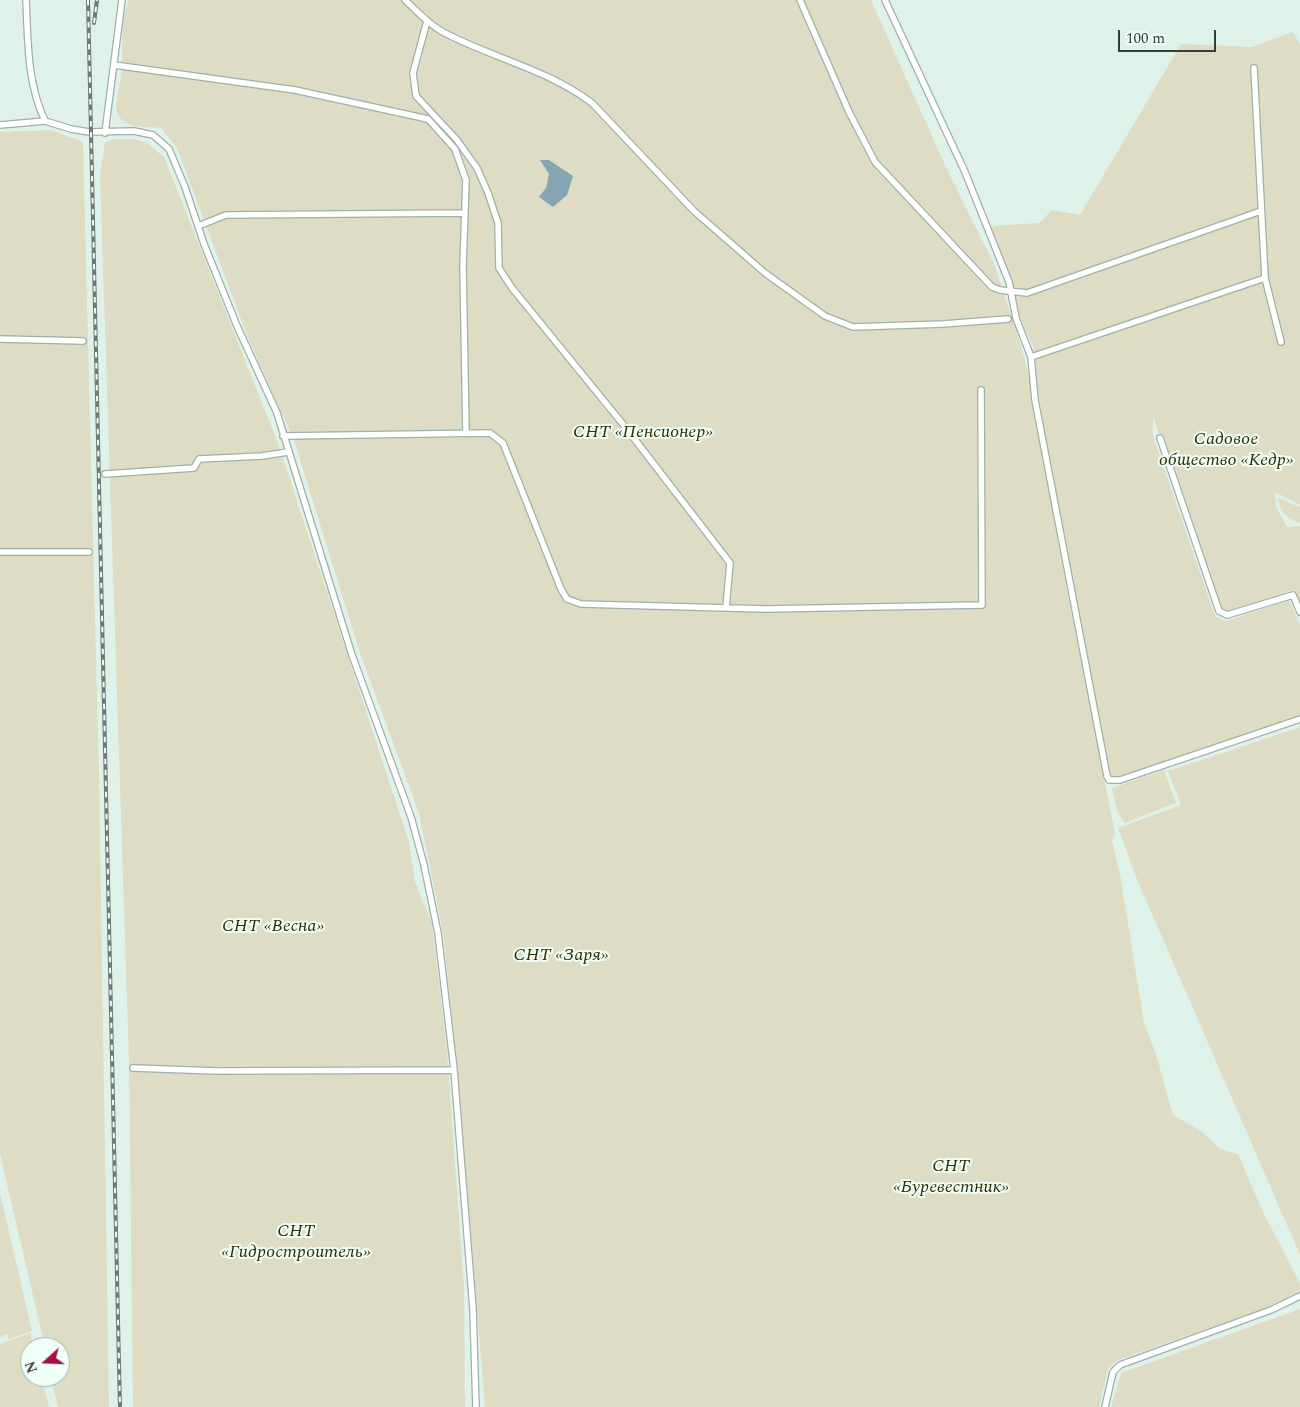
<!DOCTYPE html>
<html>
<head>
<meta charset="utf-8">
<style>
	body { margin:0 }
	#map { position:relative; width:1300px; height:1407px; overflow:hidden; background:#def2e9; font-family:Spectral,serif }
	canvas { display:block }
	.north { position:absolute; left:20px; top:1337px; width:50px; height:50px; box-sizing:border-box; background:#effef7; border:1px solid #a5b1ab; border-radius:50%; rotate:250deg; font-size:14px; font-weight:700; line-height:20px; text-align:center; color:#363e3a }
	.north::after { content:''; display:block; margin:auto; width:18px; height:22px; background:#a40e49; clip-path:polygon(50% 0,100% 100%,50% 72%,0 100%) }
	.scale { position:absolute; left:1118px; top:30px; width:98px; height:22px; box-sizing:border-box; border:2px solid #363e3a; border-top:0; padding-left:6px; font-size:15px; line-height:18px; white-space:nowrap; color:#363e3a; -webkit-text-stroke:4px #effef7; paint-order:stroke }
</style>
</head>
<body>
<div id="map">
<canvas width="1300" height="1407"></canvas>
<div class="north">N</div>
<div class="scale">100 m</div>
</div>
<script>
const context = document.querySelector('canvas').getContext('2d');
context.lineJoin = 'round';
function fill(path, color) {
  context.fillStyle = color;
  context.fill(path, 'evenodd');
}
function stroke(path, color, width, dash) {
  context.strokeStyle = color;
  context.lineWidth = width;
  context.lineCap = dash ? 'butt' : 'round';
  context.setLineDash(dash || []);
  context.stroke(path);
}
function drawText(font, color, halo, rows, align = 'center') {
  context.font = font + ' Spectral,serif';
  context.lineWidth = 4;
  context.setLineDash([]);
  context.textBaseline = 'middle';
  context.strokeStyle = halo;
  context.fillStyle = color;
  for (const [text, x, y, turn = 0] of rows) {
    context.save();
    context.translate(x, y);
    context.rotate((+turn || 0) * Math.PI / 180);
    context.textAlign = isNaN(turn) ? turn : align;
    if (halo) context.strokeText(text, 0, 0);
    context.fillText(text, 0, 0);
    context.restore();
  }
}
fill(new Path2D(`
	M129,0h742l74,165 50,101 26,80 10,38 37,211 47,238 -3,7 8,34 24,149 12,31 17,61 28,16 19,18 18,5 25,58 37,71v13l-182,64 -10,9 -9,38h-614l-28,-339 -14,-136 -24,-119 -59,-160 -66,-213 -46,-102 -71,-190 -16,-20c-14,-1 -36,1 -43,-13 -4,-9 0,-22 2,-31 5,-25 -2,-61 9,-84z
	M1293,32l7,12v461l-25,-13 1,15 11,20 13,-1v80l-7,-16 -65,23 -7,-4 -68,-192v19l62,180 11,5 63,-21 11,25v92l-186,61 -5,-3 -70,-376 -6,-53 -19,-44 -2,-18 -21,-58 48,-3 13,-13 28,5 101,-171 71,3z
	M51,130l32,12 16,634 10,631h-51l-7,-30h9v-30h-15l-45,-193v-1022z
	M116,139h17l14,4 17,14 114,286 131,399 6,40 17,41 15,128 17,236 1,120h-332l-4,-346 -29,-886 5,-33z
	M1278,498l22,9v16c-14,-5 -19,-10 -22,-25z
	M1300,727v528l-164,-378 -18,-49 63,-23 -13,-34z
	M1164,770l12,33 -51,20 -8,-12 -5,-23z
	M0,1193l32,138 -23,8 -2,-5 -7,3z
	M1300,1309v98h-189l10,-34z
	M30,1333l4,14h-4v30h11l8,30h-49v-63z`), '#dfdcc5');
fill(new Path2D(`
	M540,160h9l24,16 -6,19 -14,12 -14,-10 7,-9 3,-14z`), '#86a5b4');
const minor = new Path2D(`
	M26,0c2,41 1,83 19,121l26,8 18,3 45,-1 19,4 16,14 16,38 19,57 33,82 40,87 75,242 59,162 13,48 14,68 16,137 19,239 3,98
	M405,0c12,11 23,24 38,32 49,26 104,37 149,71l102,108 71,62 60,43 28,11 90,-3 65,-5
	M800,0l49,112 26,50 117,125 8,3 27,3 234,-82
	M885,0l80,172 44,110 7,36 15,39 4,43 72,376 2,4h11l180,-61
	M427,21l-14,52 3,23 41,44 20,28 11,25 10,30 1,45 13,20 114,140 104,135 -4,45
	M114,65l181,25 133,29 27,30 11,31 -3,86 3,167
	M1254,68l11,210 16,64
	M0,125l45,-4
	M105,133l17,-133
	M198,226l28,-11 239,-2
	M0,339l83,2
	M1031,357l234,-79
	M283,436l207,-3 13,10 58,146 6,10 14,5 184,5 217,-4 -1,-215
	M1160,438l59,173 8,4 66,-20 7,17
	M105,474l89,-6 5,-9 63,-3 26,-4
	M0,552h89
	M133,1068l84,3 237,-1
	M1105,1407l8,-35 7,-7 151,-55 29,-14`);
stroke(minor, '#9eb0a8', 8);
stroke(minor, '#fff', 5.5);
const rail = new Path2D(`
	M88,0l32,1407
	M94,23l3,-23`);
stroke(rail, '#6e7974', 4);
stroke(rail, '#effef7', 2, [5.5]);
drawText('italic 18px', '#302b03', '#effef7', [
	["СНТ «Пенсионер»",643,433],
	["Садовое",1226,440],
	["общество «Кедр»",1226,461],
	["СНТ «Весна»",273,927],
	["СНТ «Заря»",561,956],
	["СНТ",951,1167],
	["«Буревестник»",951,1188],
	["СНТ",296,1232],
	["«Гидростроитель»",296,1253]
]);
</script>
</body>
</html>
